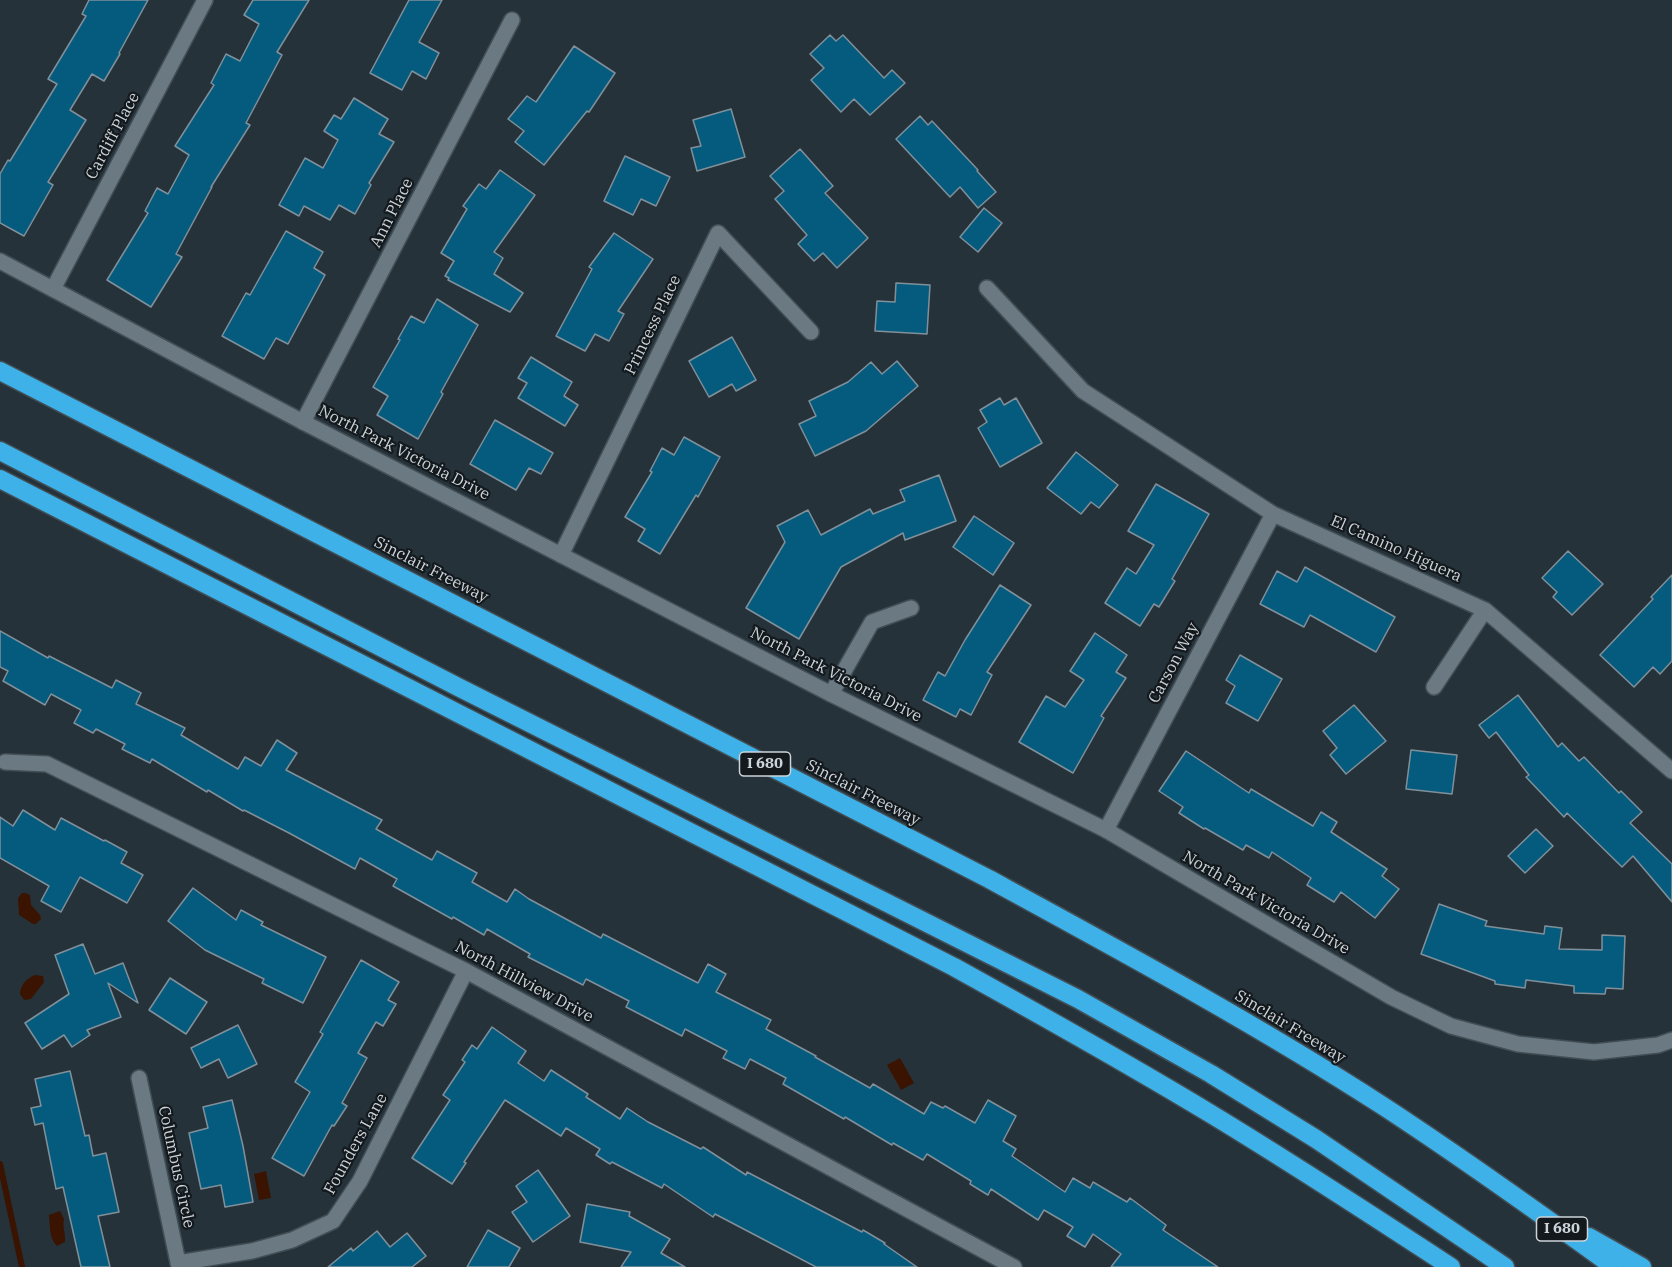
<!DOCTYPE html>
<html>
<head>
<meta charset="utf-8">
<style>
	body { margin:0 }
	canvas { display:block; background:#25323a }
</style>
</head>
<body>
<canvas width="1672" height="1267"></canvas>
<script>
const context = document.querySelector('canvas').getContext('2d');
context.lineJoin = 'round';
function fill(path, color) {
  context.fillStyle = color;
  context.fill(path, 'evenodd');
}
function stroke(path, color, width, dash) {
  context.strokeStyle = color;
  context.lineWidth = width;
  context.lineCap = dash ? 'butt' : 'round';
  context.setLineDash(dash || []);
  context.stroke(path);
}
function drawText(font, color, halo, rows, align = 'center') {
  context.font = font + ' "IBM Plex Serif",serif';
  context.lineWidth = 4.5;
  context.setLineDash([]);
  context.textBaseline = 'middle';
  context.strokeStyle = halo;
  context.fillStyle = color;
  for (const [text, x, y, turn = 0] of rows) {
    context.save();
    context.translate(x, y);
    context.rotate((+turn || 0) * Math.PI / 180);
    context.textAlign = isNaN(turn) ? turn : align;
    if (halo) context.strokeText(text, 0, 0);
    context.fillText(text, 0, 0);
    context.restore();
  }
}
fill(new Path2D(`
	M22,893h3l5,2 1,10 9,10 1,4 -5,5h-3l-14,-9 -1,-17z
	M35,975l8,1 1,6 -13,17 -7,1 -4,-6c0,-9 7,-16 15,-19z
	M900,1058l14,25 -13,7 -14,-25z
	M266,1171l5,27 -12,2 -5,-26z
	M60,1211l4,8c-2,8 2,15 1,23l-8,4c-8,-7 -7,-21 -8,-31z`), '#3a1301');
stroke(new Path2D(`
	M0,1164l22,103`), '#3a1301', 6);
const building = new Path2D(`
	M89,0h59l-29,53 1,1 -16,27 -12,-7 -22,36 16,10 -38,62 5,3 -29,51 -24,-13v-49l8,-14 2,1 47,-77 -9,-5 38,-63 -4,-2z
	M253,0h56l-32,52 5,3 -36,68 4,2 -39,62h1l-36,67 6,3 -31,50 -44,-27 41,-67 -3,-2 12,-23 11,6 21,-39 -14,-9 39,-61 -3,-2 15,-29 14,7 19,-37 -15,-9z
	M409,0h33l-23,42 20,11 -13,26 -14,-8 -10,19 -32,-17z
	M830,35l6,6 7,-6 41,43 8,-8 13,13 -35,32 -16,-16 -13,13 -30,-32 13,-12 -14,-14z
	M574,46l41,27 -26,39 -2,-1 -43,54 -29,-23 9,-11 -16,-12 19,-23 9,6z
	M354,98l34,21 -9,15 15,8 -25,41 2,2 -16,29 -16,-9 -9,15 -26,-14 -5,10 -20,-11 26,-47 18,10 15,-28 -14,-9 10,-16 7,4z
	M731,109l14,48 -48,14 -6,-23 10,-2 -8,-26z
	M920,116l8,9 4,-4 46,49 -1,1 19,21 -18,16 -18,-21 -10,10 -54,-58z
	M800,149l33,37 -8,7 43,45 -31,30 -14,-15 -9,8 -16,-17 9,-9 -32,-36 9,-8 -14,-15z
	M625,156l45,21 -14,29 -15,-7 -8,16 -29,-14z
	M500,170l35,25 -41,57 9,6 -9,16 29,19 -13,19 -62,-32 1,-2 -4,-2 9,-15 -13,-8 26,-44 -4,-3 16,-22 7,5z
	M984,208l18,15 -24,29 -18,-15z
	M286,231l37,21 -9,16 11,7 -37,69 -12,-6 -12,21 -42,-23 24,-43 4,2z
	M614,233l39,26 -35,52 6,3 -15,27 -14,-7 -10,17 -29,-15 36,-67 -3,-2z
	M896,283l34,2 -3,49 -52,-3 2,-30 18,1z
	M437,299l41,26 -37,67 2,2 -25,45 -41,-24 11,-19 -15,-9 27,-47 -2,-1 13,-23 13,7z
	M732,337l24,43 -20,11 -4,-7 -23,13 -20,-36z
	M531,357l41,25 -8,14 14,9 -13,21 -47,-28 9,-15 -9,-5z
	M897,361l21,25 -52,45 -51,25 -16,-32 17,-8 -7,-15 39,-19 23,-20 11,12z
	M1000,398l4,7 12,-7 26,45 -42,24 -22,-39 9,-6 -7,-12z
	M495,420l58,33 -12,21 -12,-6 -13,22 -46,-26z
	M684,437l36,20 -22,40 -2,-2 -36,59 -22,-13 7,-12 -20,-12 27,-45 -2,-1 12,-23 12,7z
	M1076,452l42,33 -19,23 -8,-6 -10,12 -34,-26z
	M939,475l17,46 -51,19 -2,-7 -62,34 -42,72 -53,-31 39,-66 -8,-16 31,-16 13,25 49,-26 3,5 32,-13 -5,-11z
	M1156,484l53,30 -37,65 3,2 -16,26 -5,-3 -14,22 -35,-23 22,-35 9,6 18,-29 -26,-14z
	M974,516l40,27 -21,32 -40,-28z
	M1568,551l35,33 -31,31 -19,-18 4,-5 -15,-14z
	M1305,567l90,50 -19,35 -66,-37 -6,12 -44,-23 17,-33 20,11z
	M1672,575v86l-12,13 -7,-7 -19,20 -34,-32 53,-56 -2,-2z
	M1000,585l31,20 -44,67 5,3 -21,40 -11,-6 -4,8 -33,-17 15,-28 7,4 20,-36z
	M0,631l48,27 1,-2 63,32 4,-8 25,13 -5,11 49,24 -4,7 57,34 7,-12 16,9 16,-26 20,13 -11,17 96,50 -6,9 56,31 5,-9 40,22 -5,9 35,20 8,-13 14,10 72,39 2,-4 95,49 10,-19 18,10 -10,18 55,28 -5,9 50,27 -1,1 55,31 3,-4 51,30 7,-12 12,6 2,-2 30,17 13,-23 28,16 -13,25 13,8 -4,7 53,36 8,-14 17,10 3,-6 34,20 3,-4 36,27 -3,5 55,37h-107l10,-13 -28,-20 -8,13 -18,-11 6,-9 -29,-17 -6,10 -47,-31 -3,6 -18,-11 1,-3 -44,-27 -4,6 -30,-17 -1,2 -47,-28 -1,2 -61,-35 3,-6 -36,-19 -5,10 -22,-11 4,-7 -42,-22 -3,7 -56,-29 3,-6 -43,-22 -3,6 -55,-28 2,-3 -43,-25 -3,6 -31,-18 -1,2 -59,-33 4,-7 -37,-21 -5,11 -66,-36 -45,-23 -1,1 -35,-21 -1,2 -55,-33 -2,4 -28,-14 3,-5 -29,-15 -3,4 -19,-10 7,-13 -30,-16 -6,11 -42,-24 5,-10 -8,-4z
	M1095,633l32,22 -11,17 10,6 -25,38 3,2 -31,55 -54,-31 27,-46 19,11 19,-27 -14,-9z
	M1240,655l42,24 -24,42 -32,-18 9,-17 -9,-6z
	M1518,695l40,52 4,-4 17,18 5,-4 35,36 2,-2 21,21 -12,11 42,41v38l-39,-46 -11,11 -55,-54 -3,4 -38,-40 3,-2 -33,-43 -7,6 -10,-13z
	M1354,705l32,36 -40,33 -16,-19 7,-7 -14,-17z
	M1411,750l46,5 -5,39 -46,-5z
	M1186,751l63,42 2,-4 62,37 8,-14 16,10 -6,10 56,37 -5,7 17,13 -24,29 -34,-26 -7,10 -27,-17 4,-7 -39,-26 -3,6 -23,-13 -3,5 -38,-22 -1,1 -25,-16 4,-6 -24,-16z
	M23,810l32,20 6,-12 43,23 1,-1 22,12 -6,11 22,12 -16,28 -47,-26 -19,35 -20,-11 8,-15 -49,-28v-41l13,9z
	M1536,829l17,17 -28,27 -17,-17z
	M193,888l43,32 5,-10 22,12 -2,3 65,32 -23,46 -41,-20 2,-4 -59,-29 -37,-29z
	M1439,904l48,17 -2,5 59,8 1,-8 17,2 -3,21 43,1v-15l23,1 -2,53 -17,-1 -1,6 -31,-1v-7l-48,-6 -1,8 -30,-4v-3l-74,-27z
	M83,944l12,30 28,-11 15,40 -30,-20 13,34 -34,13 3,5 -18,12 -8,-12 -22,14 -17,-26 44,-29 -14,-39z
	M361,960l38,22 -11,18 8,4 -13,22 -7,-4 -18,31 9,5 -25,45 5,3 -13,20 -2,-1 -28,51 -32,-18 38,-66 -15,-10 28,-48 -3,-2z
	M170,978l37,24 -21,32 -37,-24z
	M238,1025l19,39 -29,14 -9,-19 -18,9 -10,-20z
	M492,1027l34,24 -8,12 26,18 7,-11 37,24 -2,3 34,22 7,-11 21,14 53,27 2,-2 43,28 1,-3 115,60 1,-2 22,13 -1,1 33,23h-101l-101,-53 -2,3 -49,-33 -2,4 -50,-26 -2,2 -14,-9 4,-6 -34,-21 -5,8 -56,-36 -41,62 2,1 -14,21 -40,-26 38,-58 -7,-5 22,-33 -3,-2 10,-15 5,4z
	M70,1071l15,65 4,-1 4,21 13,-3 13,59 -21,4 12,51h-29l-18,-80 -7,2 -13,-66 -8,2 -4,-17 10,-2 -6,-27z
	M232,1100l11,46 10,56 -28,5 -4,-22 -20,4 -12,-56 19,-5 -5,-21z
	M538,1170l32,46 -37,26 -21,-30 15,-10 -11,-16z
	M587,1204l43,8 -1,4 41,23 -9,14 24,14h-64l10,-15 -51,-10z
	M488,1230l32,18 -11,19h-42z
	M377,1231l13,16 17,-14 19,23 -14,11h-84l23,-19 2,3z`);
fill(building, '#055b7e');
stroke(building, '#80909a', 1.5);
const street = new Path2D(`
	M987,288l96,103 190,123 212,96 187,161
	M53,289l152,-289
	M303,422l209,-402
	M561,555l157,-322 93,99
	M1434,687l51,-77
	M831,694l41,-72 39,-14
	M5,762l42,2 419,207 548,296
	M1106,830l167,-316
	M139,1078l40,189
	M178,1263l74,-12 40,-11 41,-19 27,-40 106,-210`);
const secondary = new Path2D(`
	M0,261l303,161 528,272 275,136 285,167 60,29 67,18 76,8 64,-7 14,-5`);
const highway = new Path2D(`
	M0,371l989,508c132,72 267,145 394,227 78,51 155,106 231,161
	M0,451l460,237 618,311 133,75 105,65 189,128
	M0,479l954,488c85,47 169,94 252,144 83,50 164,103 245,156
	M1589,1237l53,30`);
stroke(street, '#424e55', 18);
stroke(secondary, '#424e55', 18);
stroke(highway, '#424e55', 21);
stroke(street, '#6a7982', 15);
stroke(secondary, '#6a7982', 15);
stroke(highway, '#3db1e8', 18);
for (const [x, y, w] of [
	[765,764,51],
	[1562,1229,51]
]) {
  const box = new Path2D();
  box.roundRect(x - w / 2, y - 12, w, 24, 4.5);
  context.fillStyle = '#13191d';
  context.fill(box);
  stroke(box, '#ccd4d9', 1.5);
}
drawText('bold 15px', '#ccd4d9', null, [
	["I 680",765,764],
	["I 680",1562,1229]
]);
drawText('16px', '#ccd4d9', '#13191d', [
	["Cardiff Place",113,136,-62],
	["Ann Place",392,213,-63],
	["Princess Place",653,325,-64],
	["North Park Victoria Drive",404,453,27],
	["El Camino Higuera",1396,549,24],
	["Sinclair Freeway",431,570,27],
	["Carson Way",1174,663,-62],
	["North Park Victoria Drive",836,675,27],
	["Sinclair Freeway",863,793,27],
	["North Park Victoria Drive",1266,903,30],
	["North Hillview Drive",524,982,28],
	["Sinclair Freeway",1290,1027,31],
	["Founders Lane",356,1144,-61],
	["Columbus Circle",176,1167,78]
]);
</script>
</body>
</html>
